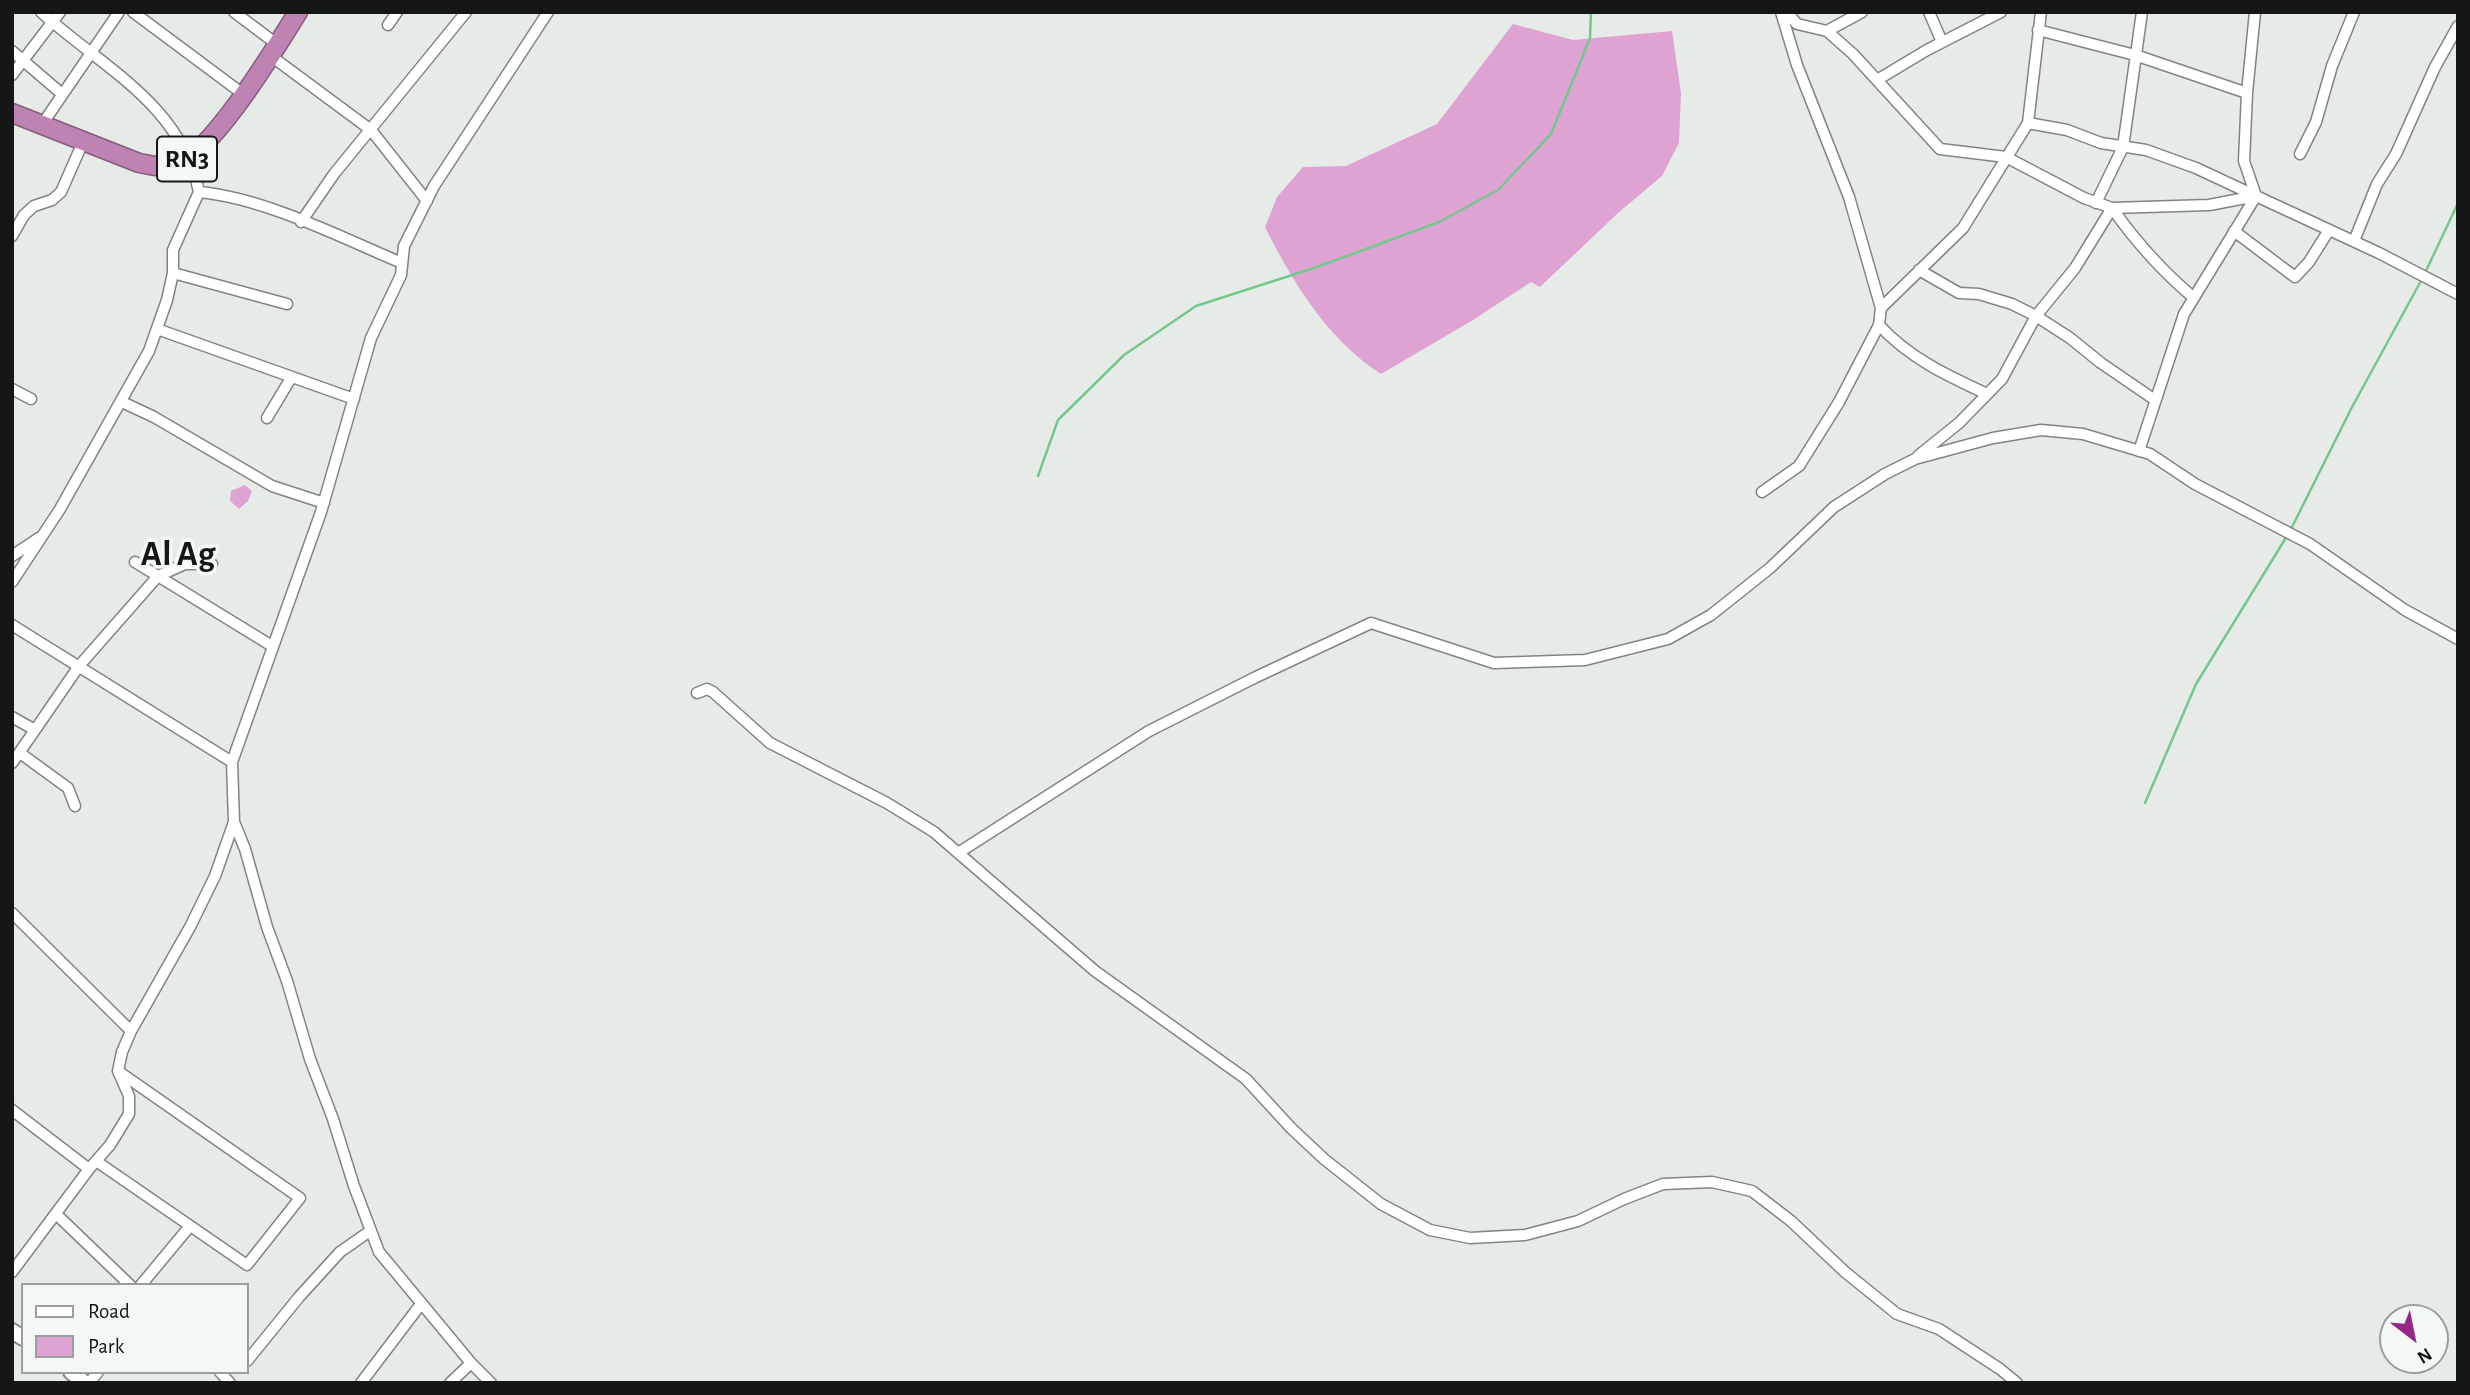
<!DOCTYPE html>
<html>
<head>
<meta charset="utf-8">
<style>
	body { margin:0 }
	#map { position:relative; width:2470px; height:1395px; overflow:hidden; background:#e6ebe7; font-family:"Alegreya Sans",sans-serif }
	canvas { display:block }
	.frame { position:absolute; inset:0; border:14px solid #151716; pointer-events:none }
	.legend { position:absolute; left:21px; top:1283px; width:228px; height:91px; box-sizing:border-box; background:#f4f8f5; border:2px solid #9b9e9c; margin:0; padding:9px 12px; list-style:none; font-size:21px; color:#151716 }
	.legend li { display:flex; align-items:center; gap:14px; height:35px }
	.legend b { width:35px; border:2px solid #9b9e9c }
	.north { position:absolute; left:2379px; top:1304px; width:70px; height:70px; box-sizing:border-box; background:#f4f8f5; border:2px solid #9b9e9c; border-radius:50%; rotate:148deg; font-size:19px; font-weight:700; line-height:28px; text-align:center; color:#151716 }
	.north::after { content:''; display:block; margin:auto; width:24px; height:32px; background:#952788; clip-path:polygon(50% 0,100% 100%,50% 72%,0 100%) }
</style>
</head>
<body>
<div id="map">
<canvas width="2470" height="1395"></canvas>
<div class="frame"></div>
<ul class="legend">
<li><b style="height:9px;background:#fff"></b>Road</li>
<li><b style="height:19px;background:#dea3d2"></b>Park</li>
</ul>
<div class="north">N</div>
</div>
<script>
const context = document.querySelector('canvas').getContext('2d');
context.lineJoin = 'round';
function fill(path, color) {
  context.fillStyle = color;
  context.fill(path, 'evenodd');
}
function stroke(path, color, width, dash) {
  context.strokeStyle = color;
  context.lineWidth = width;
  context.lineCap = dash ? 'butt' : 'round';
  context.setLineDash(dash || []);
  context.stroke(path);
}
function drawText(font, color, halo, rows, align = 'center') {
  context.font = font + ' "Alegreya Sans",sans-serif';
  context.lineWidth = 7;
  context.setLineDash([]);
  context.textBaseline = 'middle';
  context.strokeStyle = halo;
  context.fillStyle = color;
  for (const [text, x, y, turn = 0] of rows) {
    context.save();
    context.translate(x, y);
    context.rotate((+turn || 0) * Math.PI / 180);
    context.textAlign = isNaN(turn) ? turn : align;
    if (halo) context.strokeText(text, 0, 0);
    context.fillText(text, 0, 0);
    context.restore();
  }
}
fill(new Path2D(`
	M1513,24l60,16 99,-9 9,62 -2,50 -17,33 -44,37 -78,74 -9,-5 -58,38 -92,54c-53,-34 -88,-91 -116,-147l12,-30 26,-30 43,-1 91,-42z
	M245,485l7,6 -4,10 -9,8 -9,-8 1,-10z`), '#dea3d2');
stroke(new Path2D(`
	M2425,273l33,-70
	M1038,476l20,-56 66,-65 72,-49 121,-39 122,-45 59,-32 53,-56 39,-96 1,-26
	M2290,531l61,-122 71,-130
	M2145,803l51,-119 91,-148`), '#74c78e', 2.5);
const street = new Path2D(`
	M133,12l110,82
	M234,12l44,33
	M1781,12l16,53 52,132 32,111
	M1787,12l10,12 30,7 26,23 87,95 66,8 78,41 28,10 97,-3 47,-9 123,57 79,41
	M1929,12l13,30
	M2255,12l-8,81 -3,68 12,35
	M388,25l9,-13
	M2038,30l97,25 112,38
	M1827,31l35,-19
	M12,51l50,43
	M271,56l100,74 56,71
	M12,75l48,-63
	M1877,80l50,-30 74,-38
	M2028,123l39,7 34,13 45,7 50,18 60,28
	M41,126l78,-114
	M2300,154l16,-32 16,-56 22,-54
	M199,192c66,6 141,45 203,71
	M2096,203l27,-56 19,-135
	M301,222l33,-48 132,-162
	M2234,231l61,46 14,-15 20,-32
	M12,236l12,-21 10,-9 18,-6 9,-8 22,-50
	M2354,241l23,-57 19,-30 39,-87 23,-41
	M1919,270l40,23 20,1 33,10 24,12 34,22 31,25 54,37
	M173,273l114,31
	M1879,325c30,33 69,51 108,69
	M157,329l197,70
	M12,389l19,10
	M122,402l32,15 118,69 52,17
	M267,418l24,-40
	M2139,451l45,-137 72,-118
	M1918,456l41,-33 43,-44 34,-63 39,-48 37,-60c24,34 51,64 82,90
	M1762,492l37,-26 40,-64 40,-77 2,-17 82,-80 65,-105 13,-111
	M12,556l27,-18
	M135,562l137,84
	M12,582l48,-73 89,-158 18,-51 6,-27v-23l26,-58c-18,-88 -96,-124 -158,-180
	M12,625l220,137
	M697,693l10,-4 6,3 57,51 117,60 47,29 161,139 151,108 45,49 33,31 57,45 49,26 40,8 55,-3 53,-14 46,-22 39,-15 49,-2 40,9 39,30 54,51 52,42 42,15 61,40 17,14
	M12,717l23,13 -23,33
	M35,730l44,-64 79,-90 27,-12h27
	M20,753l48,35 7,18
	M234,822l11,27 22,78 20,54 23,78 23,60 21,67 25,66 92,111 20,20
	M958,853l191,-122 105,-53 117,-55 123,40 91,-3 83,-21 43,-24 59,-47 64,-61 51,-33 30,-15 78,-21 48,-8 42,4 67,20 45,30 115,60 95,66 53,29
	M12,913l119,118
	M12,1110l77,59
	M96,1161l151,104 53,-67 -182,-127
	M56,1214l74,71
	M12,1272l77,-103 21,-24 19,-31v-18l-11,-25 4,-19 9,-21 59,-104 25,-51 19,-54 -2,-60 89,-250 50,-174 30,-63 3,-29 30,-60 114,-174
	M141,1285l49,-59
	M247,1361l52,-64 41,-45 30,-21
	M220,1372l10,11
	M89,1383l9,-11
	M361,1383l60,-79
	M450,1383l21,-20`);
const secondary = new Path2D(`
	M12,1331l11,7
	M71,1372l14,11`);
const highway = new Path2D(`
	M12,113l127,50c12,2 25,6 37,2 37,-13 100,-118 122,-153`);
stroke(street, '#818582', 13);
stroke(secondary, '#818582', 18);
stroke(highway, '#835d7c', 21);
stroke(street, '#fff', 10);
stroke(secondary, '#fff', 14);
stroke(highway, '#be82b3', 18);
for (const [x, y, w] of [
	[187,159,60]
]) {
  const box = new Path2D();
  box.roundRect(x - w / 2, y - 22.5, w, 45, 5);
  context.fillStyle = '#f4f8f5';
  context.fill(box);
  stroke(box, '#151716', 2);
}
drawText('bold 26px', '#151716', null, [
	["RN3",187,159]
]);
drawText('bold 35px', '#151716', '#f4f8f5', [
	["Al Ag",178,554]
]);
</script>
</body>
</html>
